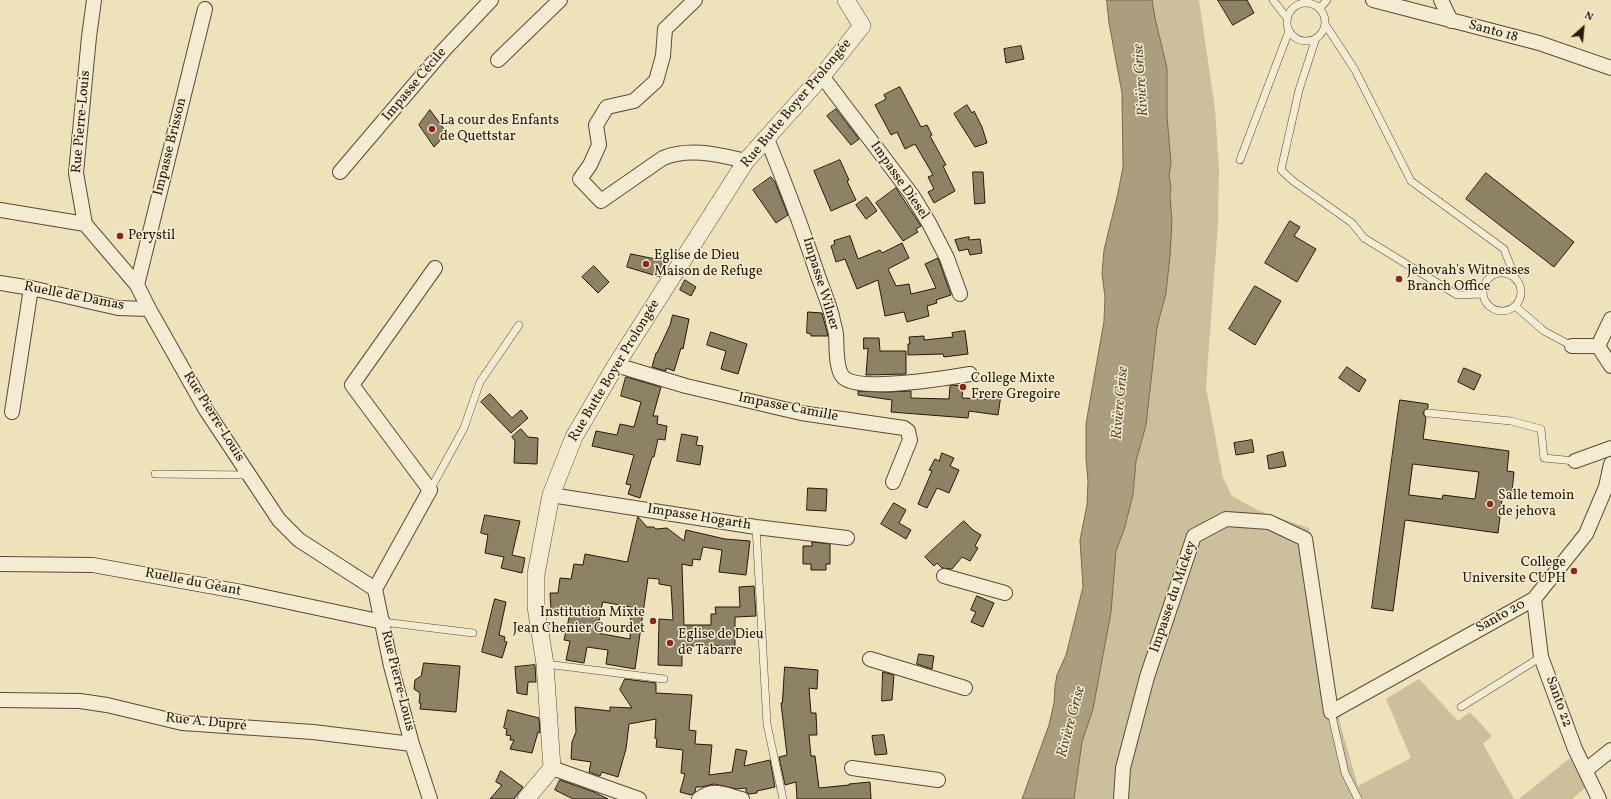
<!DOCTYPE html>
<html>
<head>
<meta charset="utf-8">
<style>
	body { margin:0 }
	#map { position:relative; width:1611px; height:799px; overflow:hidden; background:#eee2ba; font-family:Vollkorn,serif }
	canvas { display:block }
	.north { position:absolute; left:1563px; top:8px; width:40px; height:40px; -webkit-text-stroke:3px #f4ecd2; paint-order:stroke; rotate:27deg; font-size:11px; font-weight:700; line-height:16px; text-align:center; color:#27190c }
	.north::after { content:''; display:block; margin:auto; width:14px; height:18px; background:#27190c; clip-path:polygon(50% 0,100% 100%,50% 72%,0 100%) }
</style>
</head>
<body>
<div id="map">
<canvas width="1611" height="799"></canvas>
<div class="north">N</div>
</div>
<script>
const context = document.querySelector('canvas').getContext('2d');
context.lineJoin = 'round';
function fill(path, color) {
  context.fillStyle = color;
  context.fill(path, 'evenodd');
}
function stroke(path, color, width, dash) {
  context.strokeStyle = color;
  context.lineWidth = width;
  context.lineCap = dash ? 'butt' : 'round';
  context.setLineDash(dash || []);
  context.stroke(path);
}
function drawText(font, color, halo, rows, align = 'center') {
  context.font = font + ' Vollkorn,serif';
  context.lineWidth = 3;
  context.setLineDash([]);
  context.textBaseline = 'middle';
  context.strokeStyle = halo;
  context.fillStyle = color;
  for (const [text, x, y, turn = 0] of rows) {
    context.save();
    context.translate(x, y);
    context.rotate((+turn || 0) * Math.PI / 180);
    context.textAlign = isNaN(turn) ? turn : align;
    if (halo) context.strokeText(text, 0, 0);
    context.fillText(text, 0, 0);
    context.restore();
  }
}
fill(new Path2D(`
	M1152,0h47l16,109 4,61 -1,53 -12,164 17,91 9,18 27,15 50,17 32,199 17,59 53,-28 -25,-59 33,-20 39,42 12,-9 22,24 -9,8 31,55h-440l8,-57 11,-33 18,-97 5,-61 8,-21 9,-35 3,-34 10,-36 11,-97 4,-11 9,-61 2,-35 -2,-24 1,-11 -2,-10 2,-13 -4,-47v-48l-12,-50z
	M1570,758l15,30 -13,11h-53z`), '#ccc09c');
const water = new Path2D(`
	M1107,0h45l3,18 12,50v48l4,47 -2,13 2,10 -1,11 2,24 -2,35 -4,37 -9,35 -11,97 -10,36 -3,34 -9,35 -8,21 -5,61 -18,97 -11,33 -8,57h-52l27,-74 5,-22 1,-17 2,-11 9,-20 17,-68 -3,-47 7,-35 1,-24 -2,-23v-34l18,-103 1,-24 -3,-23 2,-24 14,-57 5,-26 -1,-74 -13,-70z`);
fill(water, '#aa9e7f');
stroke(water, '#766951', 1);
const building = new Path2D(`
	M1218,0h29l7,13 -21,12z
	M1021,46l3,13 -18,4 -2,-14z
	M900,87l21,40 6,-2 5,10 -2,1 16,29 -3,1 12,25 -21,12 -6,-11 6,-3 -6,-12 5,-2 -18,-31 -10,5 -8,-17 -6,3 -16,-30 11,-6 -2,-4z
	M967,105l5,8 2,-2 8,16 5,16 -12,4 -21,-33z
	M836,109l23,30 -8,6 -24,-29z
	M430,110l17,23 -13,14 -15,-22z
	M840,160l9,20 -2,1 9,19 -25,11 -17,-40z
	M973,172h10l2,31 -10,1z
	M1486,173l88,69 -20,25 -88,-68z
	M771,177l4,5 13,33 -12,8 -23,-33z
	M896,188l25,38 -5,3 2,3 -15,9 -27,-38z
	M867,197l10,14 -11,8 -10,-14z
	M1290,221l10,6 -6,9 22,13 -19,33 -32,-19z
	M850,236l8,23 22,-9 2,3 20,-10 7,15 -21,11 8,17 13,-2 2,10 25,-6 -11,-24 13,-6 13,37 -15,5 1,3 -10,3 2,10 -22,6 -3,-10 -19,4 -7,-36 -21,9 -12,-30 -9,3 -5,-16 4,-2 -1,-3z
	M969,237v3l11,-1 2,14 -12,2 -2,-6 -9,2 -4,-11z
	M631,254l34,7 -5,16 -33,-10z
	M594,266l15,16 -11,11 -16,-16z
	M685,280l11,7 -5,9 -11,-6z
	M1255,286l26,15 -26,44 -26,-16z
	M808,312l14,1 6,23h-17v-2l-4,-1z
	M673,315l16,4 -6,30 -2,-1 -7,23 -8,-3v3l-14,-4 4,-14h1l13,-28z
	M965,331l3,23 -24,3 -1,-3 -35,1v-11h2l-1,-7 15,-1v4l29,-3 -1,-4z
	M711,332l36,12 -9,30 -17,-5 5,-18 -19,-6z
	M864,338h15l1,13h26v23l-40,1 2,-27 -4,1z
	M1347,367l19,13 -7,12 -20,-14z
	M1464,368l17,7 -7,15 -16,-8z
	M626,377l35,10 -8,29h5l-1,8 10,2 -2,14 -7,-1 -4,18h-2l-12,41 -12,-4 3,-9 -5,-1 8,-29 -42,-9 4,-15 21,4 3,-11 14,3 7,-25 -20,-6z
	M953,385l10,1 -1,12 25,1 1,-7 13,3 -3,20 -29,-4 -1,7 -77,-6 1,-12 -34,-5v-4l28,1 25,-1v7l38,1 1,-13z
	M490,394l22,24 9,-8 7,8 -17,15 -30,-31z
	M1400,400l28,4v4l-5,4 1,3 2,3 -3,21 86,12 -2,20 7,1 -2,20 -9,-1 -5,42 -93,-13 -12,91 -21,-3zM1413,464l66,8 -4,27 -32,-4 -1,4 -33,-4z
	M521,429l7,8 10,1 -1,26 -23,-1 1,-22 -3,-4z
	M682,434l16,3 -2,8 7,1 -3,19 -23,-4z
	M1252,440l2,12 -18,3 -2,-12z
	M1283,452l3,14 -17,3 -2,-13z
	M942,453l12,5 -4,8 9,4 -10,23 -12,-5 -10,20 -9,-4 14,-33 -3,-1 6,-11 4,2z
	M808,488l19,1 -1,22 -19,-1z
	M894,503l12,7 -7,13 12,7 -5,9 -25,-15z
	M485,515l35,6 -8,34 13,3 -3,15 -21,-5 3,-11 -19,-4 3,-18 -7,-2z
	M638,517l9,10h7l2,2 11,-1 17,13 2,-11 39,9 25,2 -4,34 -27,-3 3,-22 -19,-3 -3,13 -7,-1 -1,7 -10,-2 2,61h27v-11h5l-1,-7h25l-1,-20 15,-1 2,30 -21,1v34h-12v-5h-41v20l-24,-1 1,-46 14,1 -2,-34 -12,-2v-5l-11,-1 -13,91 -29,-5 2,-14 -21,-3 -3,16 -18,-3 4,-19 -6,-1 7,-31 -20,1 -1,-17h8l2,-15 11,1 3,-15 9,1 2,-11 42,8zM603,602l28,5 -1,32 -33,-6z
	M964,521l9,9 8,5 -6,11 3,2 -8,13 -8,-4 -10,12 -10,-1 -5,-5 -3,3 -9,-9z
	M812,542l18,2v20h-4v6h-15v-6h-8v-18h9z
	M977,596l17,7 -11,24 -12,-5 5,-10 -5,-2z
	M495,599l11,3 -7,33 6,2 -1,4 3,1 -5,16 -20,-6z
	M919,654l15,2 -2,13 -15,-5z
	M424,663l36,3 -4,46 -36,-3 1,-6h-2l1,-10 -6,-4 1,-9 6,-4z
	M535,665l1,17h-8l-1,13 -10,-2 -2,-26z
	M785,667l33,3 -1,19 -8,-1 2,25h5l1,22h-8l2,21h4l4,32 30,-3v-1l21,-2 1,17h-74l-1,-17 -11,3 -6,-28 8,-2 -6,-52h1z
	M883,672l11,3 -2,25 -10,1z
	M625,679l31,4v10l36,2 -3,35 7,1 -1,13 17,1 -3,30 23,-3 4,-23 11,2 -3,15 26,-6 5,27 -18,4v2l-8,1 -3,-2v-4l-9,1 -23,-5 -13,3h-5l-1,5 -4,3 -11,-3 5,-18 -4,-1 2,-23 -27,-3 1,-8 -2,-1 1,-19 -27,5 -3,25 -8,28 -16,-5 -2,4 -11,-4 2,-10 -20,-3 1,-17 4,-10 -1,-25 35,4v-4l22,1 -12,-18z
	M508,710l31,8 1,15 -2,-1 -6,21 -22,-4 4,-9h-4l1,-4 -5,-1 1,-6 -3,-1z
	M884,735l3,19 -12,1 -3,-19z
	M501,771l22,16 -9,12h-24l12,-14 -6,-3z
	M560,780l34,12 14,7h-35l-18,-9z`);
fill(building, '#8e8266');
stroke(building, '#27190c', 1);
const service = new Path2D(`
	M1273,0l14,18
	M1287 22a19 19 0 1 1 38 0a19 19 0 1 1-38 0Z
	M1318,6l2,2 7,-8
	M1325,24l30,46 56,111 93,68 12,31
	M1316,38l-17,52 -18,80 12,11 59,42 12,15 93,57 26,-1
	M1240,160l49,-129
	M1483 292a19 19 0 1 1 38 0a19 19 0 1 1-38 0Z
	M1515,306l29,25 28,15
	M1428,413l83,8 30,8 3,29 31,3
	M155,474l94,1
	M430,490l34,-62 16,-46 39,-57
	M756,527l11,197 16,75
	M383,622l90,11
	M546,664l118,15
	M1461,707l80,-50
	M1331,712l14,61 13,26`);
const minor = new Path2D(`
	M94,0l-5,37 -13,136 9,51 52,61 12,24 57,101 73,110 20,20 76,49 16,77 21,78 18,55
	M695,0l-30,29 -2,27 -7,25 -22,20 -27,6 -11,18 3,20 -9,20 -10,14 21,22 62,-43c27,-11 56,-3 83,3
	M1373,0l166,43 72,25
	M1441,0l10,21
	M498,60l62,-60
	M822,76l90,119 17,28 18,35 13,36
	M767,139c18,44 35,88 50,134 5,14 11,28 15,43 1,6 3,12 4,18 1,11 -1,36 8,44 18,14 103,0 126,-4
	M340,172l103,-121 48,-51
	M0,210l85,14
	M0,283l31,5 87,20 31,1
	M137,285l68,-276
	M1611,319l-13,27 13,20
	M1572,346h26
	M616,365l70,21 115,27 103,15 4,3 2,9 -17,42
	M12,412l19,-124
	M1575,461l36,-13
	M551,495l205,32 91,11
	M0,564l93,1 149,27 141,30
	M944,576l61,17
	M375,589l55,-99 -78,-105 83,-117
	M1534,599l7,58 34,92 24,50
	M870,659l95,29
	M0,700l80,1 27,4 75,18 131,9 99,12
	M552,768l87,31
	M852,768l86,12
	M1586,770l25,-20
	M699,799c15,-12 26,-4 43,0
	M1121,799l2,-31 24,-91 47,-141 32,-17 43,3 36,17 26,173 203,-113 52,-65 20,-47 5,-23`);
const tertiary = new Path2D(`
	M526,799l26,-31 -7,-104 -9,-57v-33l15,-79 23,-58 42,-72 130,-204 76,-85 40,-50 -16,-26`);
stroke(service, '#594b38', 8);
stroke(minor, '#594b38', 16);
stroke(tertiary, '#594b38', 18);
stroke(service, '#f4ecd2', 7);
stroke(minor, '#f4ecd2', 14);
stroke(tertiary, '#f4ecd2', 17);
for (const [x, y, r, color] of [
	[432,129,4,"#8f2418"],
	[120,236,4,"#8f2418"],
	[646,264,4,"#8f2418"],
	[1399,279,4,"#8f2418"],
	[963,387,4,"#8f2418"],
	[1490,504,4,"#8f2418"],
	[1574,571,4,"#8f2418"],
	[653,621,4,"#8f2418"],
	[670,643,4,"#8f2418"]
]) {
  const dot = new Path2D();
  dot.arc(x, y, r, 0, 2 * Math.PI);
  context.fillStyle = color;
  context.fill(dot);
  stroke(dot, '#f4ecd2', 1.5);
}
drawText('14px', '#27190c', '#f4ecd2', [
	["Santo 18",1493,32,15],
	["Impasse Cécile",415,85,-50],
	["Rue Butte Boyer Prolongée",797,104,-50],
	["Rue Pierre-Louis",82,122,-85],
	["Impasse Brisson",171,147,-76],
	["Impasse Diesel",899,181,55],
	["Impasse Wilner",820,284,73],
	["Ruelle de Damas",74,297,11],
	["Rue Butte Boyer Prolongée",615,371,-59],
	["Impasse Camille",788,408,11],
	["Rue Pierre-Louis",213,417,58],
	["Impasse Hogarth",699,518,9],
	["Ruelle du Géant",193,583,11],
	["Impasse du Mickey",1174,597,-71],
	["Santo 20",1501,617,-29],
	["Rue Pierre-Louis",397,681,76],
	["Santo 22",1558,702,70],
	["Rue A. Dupré",206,723,6]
]);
drawText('14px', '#27190c', '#f4ecd2', [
	["La cour des Enfants",440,121],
	["de Quettstar",440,137],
	["Perystil",128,236],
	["Eglise de Dieu",654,256],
	["Maison de Refuge",654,272],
	["Jehovah's Witnesses",1407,271],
	["Branch Office",1407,287],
	["College Mixte",971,379],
	["Frere Gregoire",971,395],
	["Salle temoin",1498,496],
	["de jehova",1498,512],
	["College",1566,563,"right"],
	["Universite CUPH",1566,579,"right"],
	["Institution Mixte",645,613,"right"],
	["Jean Chenier Gourdet",645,629,"right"],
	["Eglise de Dieu",678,635],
	["de Tabarre",678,651]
], 'left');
drawText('italic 15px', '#5b4e3a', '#f4ecd2', [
	["Rivière Grise",1142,80,-94],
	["Rivière Grise",1121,403,-85],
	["Rivière Grise",1072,722,-75]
]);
</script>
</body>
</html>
